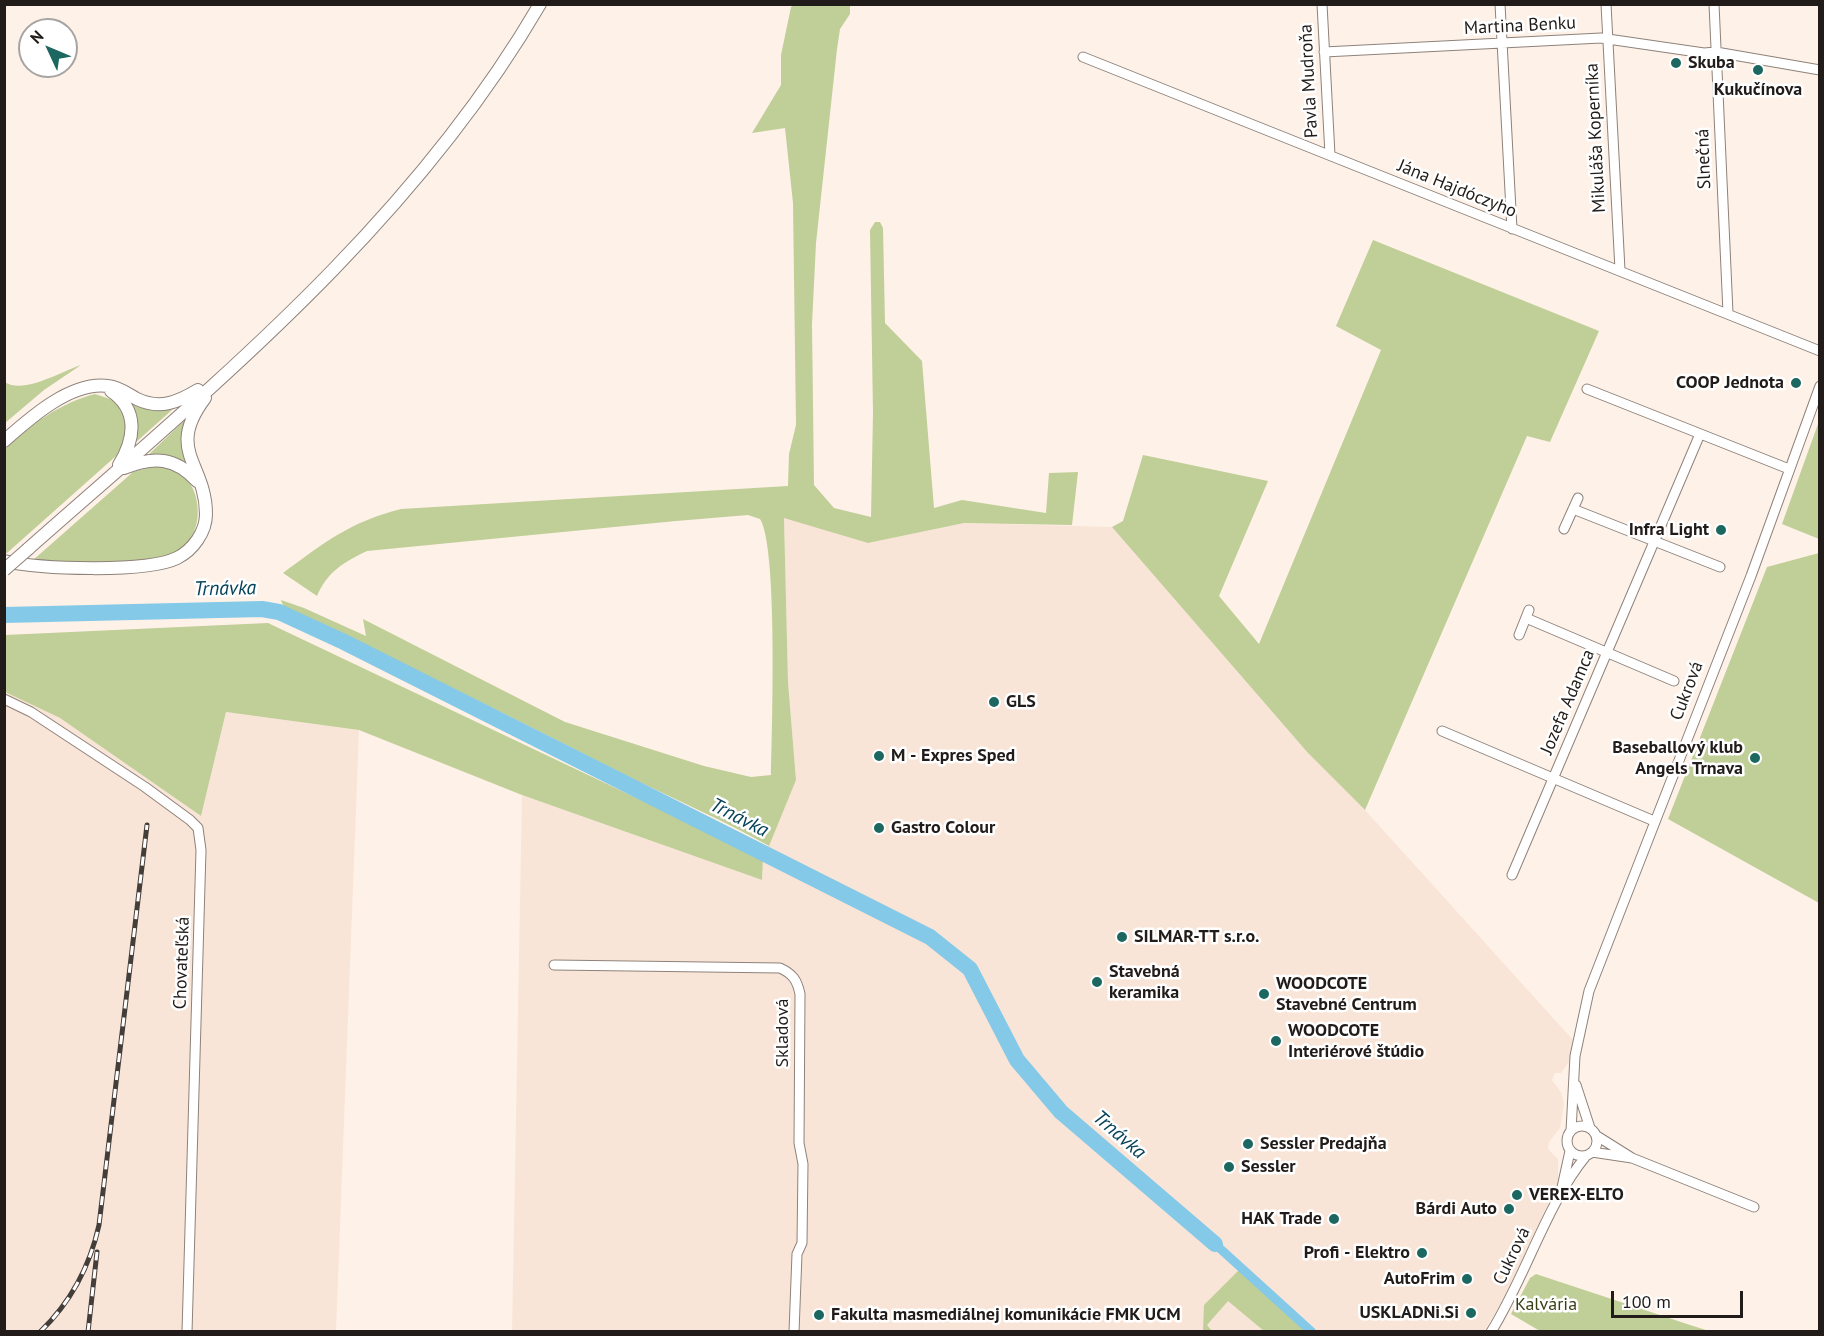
<!DOCTYPE html>
<html>
<head>
<meta charset="utf-8">
<style>
	body { margin:0 }
	#map { position:relative; width:1824px; height:1336px; overflow:hidden; background:#fef1e8; font-family:"PT Sans",sans-serif }
	canvas { display:block }
	.frame { position:absolute; inset:0; border:6px solid #211c19; pointer-events:none }
	.north { position:absolute; left:18px; top:18px; width:60px; height:60px; box-sizing:border-box; background:#fff; border:2px solid #a6a4a3; border-radius:50%; rotate:314deg; font-size:16px; font-weight:700; line-height:24px; text-align:center; color:#211c19 }
	.north::after { content:''; display:block; margin:auto; width:21px; height:27px; background:#1c6760; clip-path:polygon(50% 0,100% 100%,50% 72%,0 100%) }
	.scale { position:absolute; left:1611px; top:1291px; width:132px; height:27px; box-sizing:border-box; border:3px solid #211c19; border-top:0; padding-left:8px; font-size:18px; line-height:21px; white-space:nowrap; color:#211c19; -webkit-text-stroke:4px #fff; paint-order:stroke }
</style>
</head>
<body>
<div id="map">
<canvas width="1824" height="1336"></canvas>
<div class="frame"></div>
<div class="north">N</div>
<div class="scale">100 m</div>
</div>
<script>
const context = document.querySelector('canvas').getContext('2d');
context.lineJoin = 'round';
function fill(path, color) {
  context.fillStyle = color;
  context.fill(path, 'evenodd');
}
function stroke(path, color, width, dash) {
  context.strokeStyle = color;
  context.lineWidth = width;
  context.lineCap = dash ? 'butt' : 'round';
  context.setLineDash(dash || []);
  context.stroke(path);
}
function drawText(font, color, halo, rows, align = 'center') {
  context.font = font + ' "PT Sans",sans-serif';
  context.lineWidth = 5;
  context.setLineDash([]);
  context.textBaseline = 'middle';
  context.strokeStyle = halo;
  context.fillStyle = color;
  for (const [text, x, y, turn = 0] of rows) {
    context.save();
    context.translate(x, y);
    context.rotate((+turn || 0) * Math.PI / 180);
    context.textAlign = isNaN(turn) ? turn : align;
    if (halo) context.strokeText(text, 0, 0);
    context.fillText(text, 0, 0);
    context.restore();
  }
}
fill(new Path2D(`
	M784,517l84,26 96,-20 148,4 196,226 57,57 208,230 -4,22 -8,11h-6l-3,7 9,12 3,12 -4,24 -11,14 -1,7 10,10v24l-8,24 -43,88 -23,36h-166l-75,-65 -4,4 69,61 -796,1 10,-537 240,85 1,-22 33,-78 -8,-98z
	M5,692l55,26 141,98 25,-104 133,18 -23,601 -331,1z`), '#f9e5d7');
fill(new Path2D(`
	M794,4l56,1v9l-10,15 -3,20 -21,194 -4,81 2,161 20,23 37,9 2,-104 -3,-183 5,-8h5l3,6 2,95 37,38 12,147 28,-8 84,13 3,-40 29,-1 -6,53 -108,-2 -96,20 -84,-25 4,164 8,98 -27,66c-46,-26 -93,-46 -140,-69 -114,-58 -228,-116 -345,-169l-3,-8 23,8 62,28 -3,-17 202,103 139,44 47,11 20,-2c1,-44 7,-228 -11,-256l-12,-4 -72,6 -309,30c-23,11 -40,21 -50,45l-34,-23c42,-31 67,-51 118,-64l387,-23 1,-32 7,-29 -3,-222 -8,-75 -33,5 29,-48v-30l10,-48z
	M1373,240l226,91 -49,111 -23,-6 -162,374 -57,-57 -196,-226 11,-6 20,-66 125,26 -49,115 40,48 122,-294 -45,-24z
	M81,365l-37,25 -39,33v-41c18,13 57,-11 76,-17z
	M95,394l21,7c13,22 14,32 0,55l-109,97 -2,-1v-103c25,-24 55,-46 90,-55z
	M129,401l43,7 1,1 -38,34 3,-22z
	M186,419l-4,29 6,18 -42,-9z
	M1818,424l2,1 -1,114 -37,-15z
	M158,465c17,3 32,12 37,29 7,23 1,47 -21,60 -24,15 -111,7 -142,7l101,-89z
	M1819,553h1l-1,350 -151,-84 99,-252z
	M268,623l495,235 -1,22 -240,-85 -163,-65 -133,-18 -25,104 -141,-98 -55,-26v-57z
	M1239,1270l69,61h-44l-36,-30 -21,24 5,6h-9l1,-26z
	M1536,1274l154,51 19,6h-169l-29,-17 19,-36z`), '#c0ce97');
stroke(new Path2D(`
	M1215,1244l97,88`), '#84c9e8', 9);
stroke(new Path2D(`
	M4,615l258,-6 17,3 65,30 586,295 40,32 47,91 44,52 154,132`), '#84c9e8', 16);
const minor = new Path2D(`
	M1322,4l8,151
	M1500,4l12,225
	M1606,4l14,266
	M1714,4l14,309
	M1324,52l277,-14 103,15 12,-1 104,18
	M1083,57l737,294
	M1587,389l202,80
	M1573,509l147,58
	M1564,529l14,-31
	M1526,618l148,63
	M1519,635l10,-25
	M4,699l27,13 114,75 45,33 8,8 3,22 -14,482
	M1442,731l212,90
	M1512,875l188,-441
	M554,965l226,3c13,6 17,12 20,26l-1,149 4,21 -1,79 -5,11 -3,78
	M1576,1085l14,43
	M1567 1141a15 15 0 1 1 30 0a15 15 0 1 1-30 0Z
	M1571,1131l4,-75 14,-65 162,-415 69,-190
	M1597,1136l35,22 122,49
	M1592,1152l40,6
	M1561,1192l9,-41
	M1491,1332c34,-54 56,-129 95,-176`);
const major = new Path2D(`
	M111,391c28,19 24,48 8,74
	M4,441c26,-23 67,-60 104,-55 11,1 20,8 29,13 23,11 41,3 61,-9
	M124,468c30,-12 51,-11 73,13
	M28,549c187,-165 384,-325 512,-545
	M4,561c36,8 142,12 173,-3 16,-8 29,-26 29,-44 0,-51 -41,-63 -1,-116`);
stroke(minor, '#8e827a', 11);
stroke(major, '#8e827a', 14);
stroke(minor, '#fff', 9);
stroke(major, '#fff', 12);
const rail = new Path2D(`
	M40,1332c31,-30 50,-66 59,-107l48,-400
	M88,1332l9,-80`);
stroke(rail, '#443e3a', 5);
stroke(rail, '#fff', 3, [9]);
const majorBridge = new Path2D(`
	M4,570l24,-21`);
stroke(majorBridge, '#8e827a', 14, []);
stroke(majorBridge, '#fff', 12);
for (const [x, y, r, color] of [
	[1676,63,6,"#1c6760"],
	[1758,70,6,"#1c6760"],
	[1796,383,6,"#1c6760"],
	[1721,530,6,"#1c6760"],
	[994,702,6,"#1c6760"],
	[879,756,6,"#1c6760"],
	[1755,758,6,"#1c6760"],
	[879,828,6,"#1c6760"],
	[1122,937,6,"#1c6760"],
	[1097,982,6,"#1c6760"],
	[1264,994,6,"#1c6760"],
	[1276,1041,6,"#1c6760"],
	[1248,1144,6,"#1c6760"],
	[1229,1167,6,"#1c6760"],
	[1517,1195,6,"#1c6760"],
	[1509,1209,6,"#1c6760"],
	[1334,1219,6,"#1c6760"],
	[1422,1253,6,"#1c6760"],
	[1467,1279,6,"#1c6760"],
	[1471,1313,6,"#1c6760"],
	[819,1315,6,"#1c6760"]
]) {
  const dot = new Path2D();
  dot.arc(x, y, r, 0, 2 * Math.PI);
  context.fillStyle = color;
  context.fill(dot);
  stroke(dot, '#fff', 2);
}
drawText('18px', '#211c19', '#fff', [
	["Martina Benku",1520,26,-3],
	["Pavla Mudroňa",1309,81,-93],
	["Mikuláša Koperníka",1596,138,-93],
	["Slnečná",1704,159,-92],
	["Jána Hajdóczyho",1457,189,22],
	["Cukrová",1687,691,-69],
	["Jozefa Adamca",1568,702,-67],
	["Chovateľská",182,963,-88],
	["Skladová",783,1033,-90],
	["Cukrová",1512,1256,-64]
]);
drawText('bold 18px', '#211c19', '#fff', [
	["Skuba",1688,63],
	["Kukučínova",1758,90,"center"],
	["COOP Jednota",1784,383,"right"],
	["Infra Light",1709,530,"right"],
	["GLS",1006,702],
	["Baseballový klub",1743,748,"right"],
	["Angels Trnava",1743,769,"right"],
	["M - Expres Sped",891,756],
	["Gastro Colour",891,828],
	["SILMAR-TT s.r.o.",1134,937],
	["Stavebná",1109,972],
	["keramika",1109,993],
	["WOODCOTE",1276,984],
	["Stavebné Centrum",1276,1005],
	["WOODCOTE",1288,1031],
	["Interiérové štúdio",1288,1052],
	["Sessler Predajňa",1260,1144],
	["Sessler",1241,1167],
	["VEREX-ELTO",1529,1195],
	["Bárdi Auto",1497,1209,"right"],
	["HAK Trade",1322,1219,"right"],
	["Profi - Elektro",1410,1253,"right"],
	["AutoFrim",1455,1279,"right"],
	["USKLADNi.Si",1459,1313,"right"],
	["Fakulta masmediálnej komunikácie FMK UCM",831,1315]
], 'left');
drawText('18px', '#374013', '#fff', [
	["Kalvária",1546,1305]
]);
drawText('italic 20px', '#064358', '#fff', [
	["Trnávka",225,589,-1],
	["Trnávka",739,818,27],
	["Trnávka",1119,1135,41]
]);
</script>
</body>
</html>
